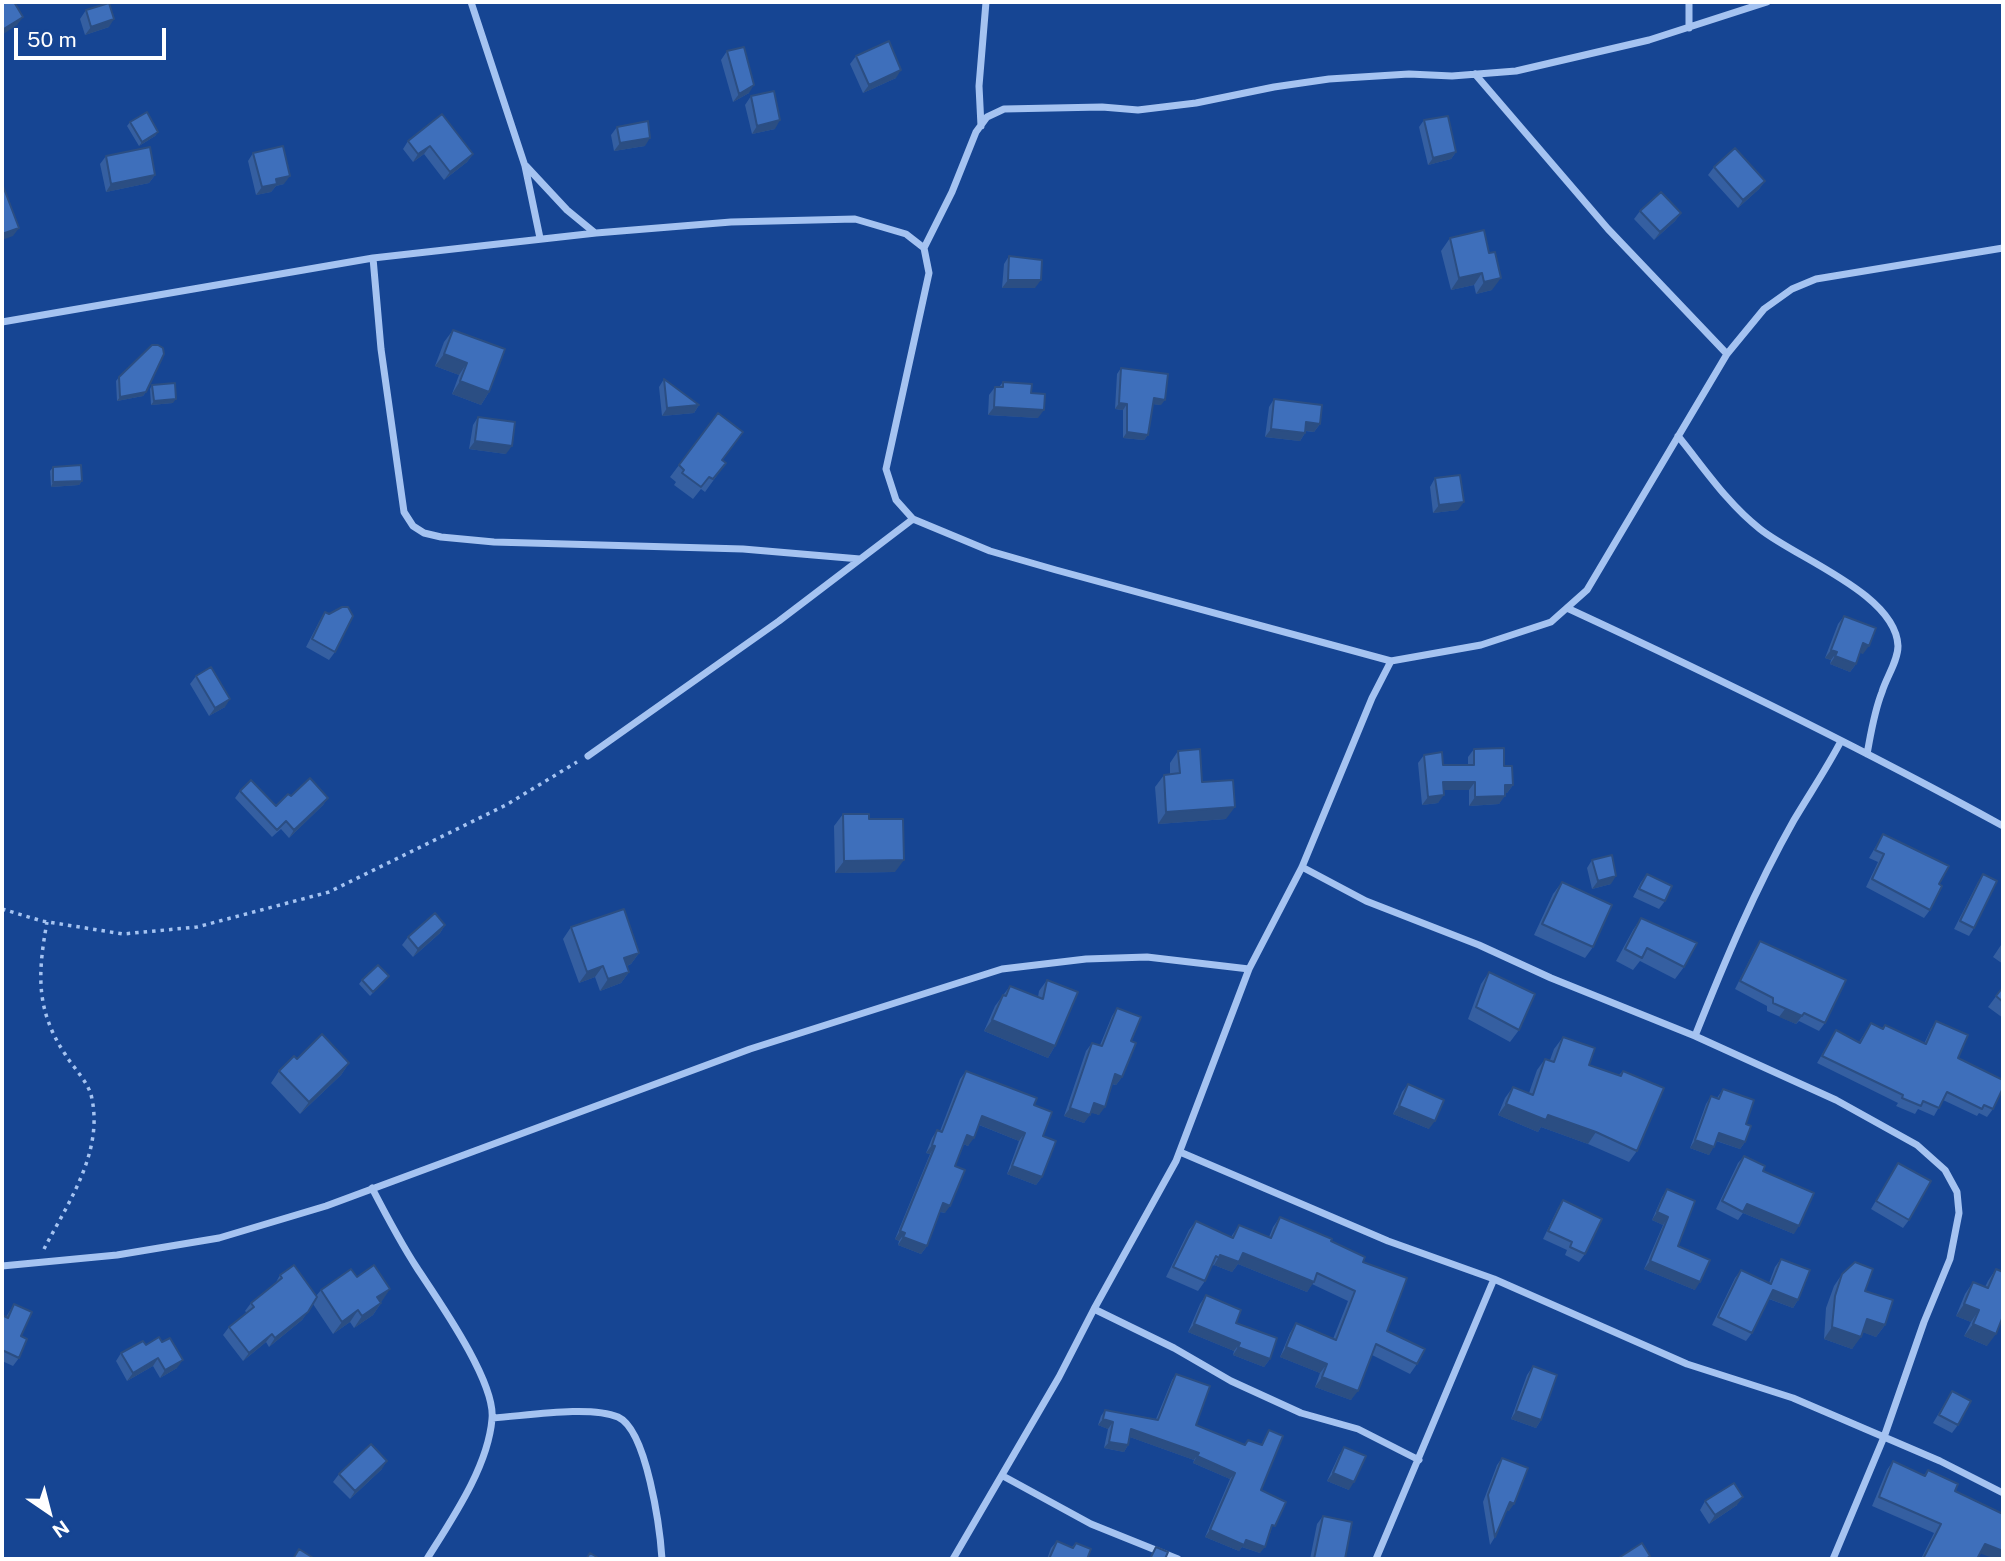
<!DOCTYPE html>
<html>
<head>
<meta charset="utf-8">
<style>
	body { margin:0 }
	#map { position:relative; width:2005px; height:1561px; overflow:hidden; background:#164593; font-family:"Public Sans",sans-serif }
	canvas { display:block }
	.frame { position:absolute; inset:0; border:4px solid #fff; pointer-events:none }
	.north { position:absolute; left:14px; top:1477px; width:70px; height:70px; -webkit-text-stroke:5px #164593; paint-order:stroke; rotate:145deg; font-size:19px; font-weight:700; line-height:28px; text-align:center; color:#fff }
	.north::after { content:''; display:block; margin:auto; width:24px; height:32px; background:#fff; clip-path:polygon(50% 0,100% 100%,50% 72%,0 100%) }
	.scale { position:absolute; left:14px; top:28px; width:152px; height:32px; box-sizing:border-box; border:4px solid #fff; border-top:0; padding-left:9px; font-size:21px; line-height:24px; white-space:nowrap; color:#fff; -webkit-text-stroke:5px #164593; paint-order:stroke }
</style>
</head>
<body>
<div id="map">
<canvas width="2005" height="1561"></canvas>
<div class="frame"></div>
<div class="north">N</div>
<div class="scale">50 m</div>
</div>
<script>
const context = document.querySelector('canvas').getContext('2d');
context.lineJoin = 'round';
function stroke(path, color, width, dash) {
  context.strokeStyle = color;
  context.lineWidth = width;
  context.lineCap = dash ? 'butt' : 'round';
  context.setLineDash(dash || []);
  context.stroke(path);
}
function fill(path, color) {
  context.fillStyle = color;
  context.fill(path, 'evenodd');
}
stroke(new Path2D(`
	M2,909l40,12 81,13 74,-7 132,-35 177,-87 71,-43
	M44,1249c24,-46 59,-96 48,-150 -3,-17 -18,-30 -27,-45 -30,-45 -27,-82 -18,-132`), '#a5c3f1', 3.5, [3.5, 5]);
stroke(new Path2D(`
	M471,2l54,164 15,72
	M1689,28v-26
	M1475,74l133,155 119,125
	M981,126l-2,-40 7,-84
	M526,166l41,44 28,23
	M924,248l28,-56 24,-60 11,-15 17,-8 98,-2 36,3 58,-7 78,-16 55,-8 80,-5 43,2 64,-5 133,-31 118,-38
	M373,258l8,91 23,163 9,14 11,7 17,4 53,5 249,7 117,10
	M2,322l371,-64 223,-25 135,-11 124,-3 51,15 18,14 5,25 -43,196 10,31 17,19 77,32 66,19 335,91 90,-16 70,-23 36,-32 140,-236 37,-45 28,-20 24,-10 187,-31
	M1678,436c26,32 49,67 82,93 36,29 136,65 138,117 0,15 -12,32 -16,46 -8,20 -11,41 -15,62
	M1567,608c147,68 294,140 436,218
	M588,756l191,-135 134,-102
	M1302,867l64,34 113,44 72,33 144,58 141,64 81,45 28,25 12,22 2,21 -9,46 -26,63 -40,115 -51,122
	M1695,1036c29,-73 60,-147 99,-216 16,-27 33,-52 47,-79
	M1180,1152l208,89 106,38 193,85 106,34 147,63 63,32
	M372,1188c14,27 28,54 45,80 21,32 79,114 75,151 -4,48 -40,100 -65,140
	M2,1266l115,-11 102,-17 107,-32 424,-157 252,-80 84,-10 61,-2 102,12
	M1094,1309l80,39 57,33 70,32 57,16 61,31
	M493,1418c32,-2 96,-13 125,-1 29,13 42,112 44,142
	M1003,1476l88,48 87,35
	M953,1559l106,-182 35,-68 82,-148 73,-192 53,-102 70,-169 19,-37
	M1376,1559l118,-280`), '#a5c3f1', 7);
fill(new Path2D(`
	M86,10l23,17 -24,8 -5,-16z
	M727,51l22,42 -16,9 -12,-42z
	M856,56l40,22 -33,15 -13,-29z
	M751,96l24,33 -23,5 -7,-29z
	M1424,120l32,32 -5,7 -23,6 -9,-38z
	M130,122l28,10 -3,4 -16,10 -12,-20z
	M617,127l28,19 -31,5 -3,-16z
	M408,141l65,13 -6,8 -23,18 -20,-26 -11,8 -10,-13z
	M253,153l31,31 -8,2 -5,6 -15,3 -8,-34z
	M106,156l49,19 -6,8 -43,9 -6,-28z
	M1714,167l51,14 -6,8 -21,19 -30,-33z
	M1640,211l41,2 -6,8 -21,19 -20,-21z
	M1484,230l8,60 -16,4 -2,-9 -23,5 -10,-39 9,-13z
	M1009,256l26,32h-33l2,-24z
	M453,330l36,62 -8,13 -29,-11 7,-19 -24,-9 9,-24z
	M1121,368l40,37 -8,-1 -5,31 -4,5 -21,-2v-28l-8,-1 2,-35z
	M119,377l27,15 -3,4 -26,5 -1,-20z
	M664,379l35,26 -5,8 -32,3 -3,-29z
	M1003,382l28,11 7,25 -50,-3 1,-20 6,-8h4z
	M152,385l21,18 -22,2 -1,-16z
	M1274,399l46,25 -6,8 -9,-1v2l-5,8 -35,-4 4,-30z
	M478,417l28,37 -37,-5 4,-24z
	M722,460l4,3 -21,29 -4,-3 -8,10 -19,-14 2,-3 -6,-5 9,-12z
	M53,467l29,14 -3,4 -28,2 -1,-16z
	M1435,478l23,32 -25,3 -3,-26z
	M325,612l4,2 6,38 -6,8 -23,-13 14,-27z
	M1844,616l19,38 -3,-2 -4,12 -6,8 -20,-8 1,-4 -6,-2 13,-34z
	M196,676l29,31 -16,9 -19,-32z
	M1474,749l30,17 9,19 -6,8h-2l-6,11 -30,2v-16h-26l-5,13 -16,2 -4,-42 6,-8 19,10h25v-8z
	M1178,751l24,31 24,37 -68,5 -3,-37 9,-12 6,-1v-11z
	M240,791l36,15 15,-10 37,2 -5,7 -34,33 -8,-9 -9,8 -37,-39z
	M843,814l26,5 26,53 -60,1 -1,-47z
	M1883,834l47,76 -6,8 -58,-31 12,-25 -9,-4z
	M1592,860l19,24 -19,5 -5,-21z
	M1647,874l18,27 -6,8 -26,-12 8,-15z
	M1983,874l-9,54 -5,8 -15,-7 24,-47z
	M1562,882l31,65 -8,11 -51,-23 19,-41z
	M1641,918l43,49 -9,12 -35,-18 -7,9 -17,-9 17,-31z
	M445,925l-5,8 -27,24 -11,-12 6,-8z
	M571,927l68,26 -8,11 -4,2 2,6 -8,11 -21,8 -5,-14 -16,6 -16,-44z
	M1760,941l65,82 -6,8 -20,-10 -3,3 -29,-13v-5l-32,-17 20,-40z
	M2003,942v22l-10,-7z
	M1489,972l30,58 -9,12 -42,-23 13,-35z
	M389,976l-19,20 -11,-12 3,-4z
	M1047,980l8,66 -7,12 -64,-27 11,-25 15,-20 28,11 1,-6z
	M2003,987v31l-15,-11z
	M1117,1008l14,33 -9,36 -6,8 -4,-1 -13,31 -8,-3 -7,11 -20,-7 22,-65 6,-8 8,2 12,-29z
	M1936,1021l22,37 35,51 -6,8 -8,-4 -2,3 -34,-16 -9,16 -16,-7 -3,5 -19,-8 2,-3 -81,-40 19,-33 23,12 12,-19 11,5 3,-3 39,19 7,-15z
	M1563,1037l26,28 30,10 4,-4 14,80 -8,11 -41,-18 -47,-17 -3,5 -40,-17 7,-17 8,-11 16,6 8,-23 8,-11 5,1 4,-11z
	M297,1059l52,4 -8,12 -41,39 -29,-31 8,-12z
	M966,1071l68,34 9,31 -1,41 -6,8 -29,-11 12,-33 -40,-16 -11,21 -5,-2 -8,22 -10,47 -5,-1 -13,34 -6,8 -23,-9 1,-4 -4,-2 35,-85 -4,-1 6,-15 5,-8 3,1 20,-52z
	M1408,1084l21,45 -36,-15 9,-22z
	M1723,1089l23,35 -1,18 -5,7 -24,-8 -7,14 -19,-7 16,-44 5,-8 6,2z
	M1744,1156l50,78 -51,-21 -5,7 -22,-11 22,-46z
	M1898,1163l11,57 -6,8 -32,-19z
	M1667,1189l11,57 17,44 -51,-21 19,-44 -11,-5 10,-23z
	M1563,1200l22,54 -6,8 -14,-7 2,-5 -24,-11 15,-31z
	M1280,1217l51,24 32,21 24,69 30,33 -7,10 -38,-19 -21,45 -36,-13 5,-14 -40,-16 10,-24 6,-10 37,16 15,-38 -36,-17 -5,8 -69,-28 -6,8 -18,-7 -3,2 -6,14 -7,10 -32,-14 23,-47 7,-9 35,16 8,-12 30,12 4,-10z
	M1781,1259l17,41 -5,8 -24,-9 -17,34 -6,8 -34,-16 23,-47 6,-8 28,13 6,-16z
	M1996,1269l-9,77 -23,-10 7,-14 -15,-6 9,-22 8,-12 12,5 3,-6z
	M1842,1274l23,17 20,34 -9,12 -13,-5 -11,17 -28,-10 2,-31 8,-22z
	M280,1275l36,21 5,-6 36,-13 25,24 -2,1 1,1 -8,12 -19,13 -4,-6 -17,12 -20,-30 -11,16 -33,27 -3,-5 -23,19 -20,-26 6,-8 18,-14 -2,-2 6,-8 24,-19z
	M1206,1295l30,28 34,36 -6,8 -31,-12 1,-4 -46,-19 12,-28z
	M14,1304l7,32 -2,22 -6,8 -11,-5v-46l4,2z
	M146,1345l31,23 -17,10 -7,-12 -26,15 -11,-20 5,-8z
	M1533,1366l8,54 -5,8 -25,-9 16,-44z
	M1176,1374l20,51 48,20 4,-5 13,5 8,-15 -8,60 10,43 -1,-1 -10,21 -18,-6 -3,4 -34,-14 25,-58 -37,-16 1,-3 -64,-23 -2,8 -4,7 -20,-4 4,-19 -10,-4 3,-9 4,-6 51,9 16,-39z
	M1952,1391l6,34 -6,8 -19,-10z
	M1344,1447l5,43 -22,-9 12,-26z
	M1502,1458l7,53 -2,-1 -12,27 -5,8 -7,-43 14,-37z
	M1893,1461l31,14 4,-5 27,21 25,62 -3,6h-56l13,-26 -62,-27 15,-36z
	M382,1469l-32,30 -17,-17 6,-8z
	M1705,1501l32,4 -28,19 -9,-14z
	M1323,1516l22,43h-35l7,-35z
	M1057,1541l15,6 4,-4 11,16h-40l4,-11z`), '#355fa1');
fill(new Path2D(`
	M23,17l-6,8 -15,10v-5z
	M114,19l-5,8 -24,8 6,-8z
	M901,70l-5,8 -33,15 6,-8z
	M754,85l-5,8 -16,9 6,-8z
	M780,120l-5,9 -23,5 5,-8z
	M158,132l-3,4 -16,10 3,-4z
	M650,138l-5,8 -31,5 6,-8z
	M430,146l-6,8 -11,8 5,-8z
	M1456,152l-5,7 -23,6 5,-7z
	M473,154l-6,8 -23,18 6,-8z
	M155,175l-6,8 -43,9 5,-8z
	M290,176l-6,8 -8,2 -5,6 -15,3 6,-8 14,-8z
	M1765,181l-6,8 -21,19 5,-8z
	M1681,213l-6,8 -21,19 6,-8z
	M19,228l-6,8 -11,4v-6z
	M1482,273l-8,12 -23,5 8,-12z
	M1501,278l-9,12 -16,4 8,-12z
	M1008,280h33l-6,8h-33z
	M444,354l23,9 -8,12 -24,-9z
	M460,381l29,11 -8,13 -29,-11z
	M146,392l-3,4 -26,5 3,-4z
	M1154,398l11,2 -4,5 -11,-1z
	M176,399l-3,4 -22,2 3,-4z
	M1119,403l8,1 -4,6 -8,-1z
	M699,405l-5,8 -32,3 5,-8z
	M994,407l50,3 -6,8 -50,-3z
	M1306,422l14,2 -6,8 -13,-2z
	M1271,429l34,4 -5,8 -35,-4z
	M1127,432l21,3 -4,5 -21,-2z
	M475,441l37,5 -6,8 -37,-5z
	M82,481l-3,4 -28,2 2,-5z
	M1464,502l-6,8 -25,3 6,-8z
	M1863,643l6,3 -6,8 -5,-2z
	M1831,650l6,2 -6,8 -6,-2z
	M1835,656l21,8 -6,8 -20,-8z
	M230,699l-5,8 -16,9 6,-8z
	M1443,782h32l-6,8h-31z
	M1505,785h8l-6,8h-8z
	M1444,795l-6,8 -16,2 6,-8z
	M1505,796l-6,8 -30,2 6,-9z
	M328,798l-5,7 -34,33 5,-8z
	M1235,807l-9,12 -68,5 8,-12z
	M904,860l-9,12 -60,1 9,-12z
	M1616,876l-5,8 -19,5 6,-8z
	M445,925l-5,8 -27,24 5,-8z
	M639,953l-8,11 -14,6 7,-12z
	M603,966l-8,11 -16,6 8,-11z
	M629,972l-8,11 -21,8 8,-12z
	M1785,1009l17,7 -6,8 -17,-7z
	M992,1020l63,26 -7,12 -64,-27z
	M349,1063l-8,12 -41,39 9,-12z
	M1115,1074l7,3 -6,8 -6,-2z
	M1094,1103l11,4 -6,8 -11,-3z
	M1506,1104l42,11 48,17 -8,12 -47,-17 -3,5 -40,-17z
	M1399,1106l36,15 -6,8 -36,-15z
	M1070,1108l20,7 -6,8 -20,-7z
	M982,1116l43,17 -6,8 -42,-17z
	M1719,1133l26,9 -5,7 -26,-9z
	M967,1135l7,3 -6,8 -7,-3z
	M1695,1140l19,7 -5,8 -19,-7z
	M932,1145l3,1 -5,8 -4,-1z
	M1012,1166l30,11 -6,8 -29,-11z
	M943,1203l7,3 -5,7 -7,-2z
	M1747,1204l52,22 -5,8 -51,-21z
	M1657,1212l11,5 -5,8 -11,-5z
	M900,1231l5,2 -6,8 -4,-2z
	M903,1237l24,9 -6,8 -23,-9z
	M1243,1253l71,29 -7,10 -69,-28 -6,8 -18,-7 6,-10z
	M1650,1261l50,21 -5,8 -51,-21z
	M390,1289l-8,12 -13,8 8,-12z
	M1773,1290l25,10 -5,8 -26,-10z
	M381,1303l-8,12 -19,13 8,-12z
	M1964,1304l15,6 -8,12 -15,-6z
	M358,1310l-8,12 -17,12 9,-12z
	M308,1312l-6,8 -33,27 6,-9z
	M1867,1319l18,6 -9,12 -17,-6z
	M1194,1324l46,19 -6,8 -46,-19z
	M1973,1324l23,10 -9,12 -23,-10z
	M1832,1327l29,10 -9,12 -28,-10z
	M272,1334l-6,8 -23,19 6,-8z
	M1238,1347l32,12 -6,8 -31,-12z
	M1286,1347l41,17 -7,9 -40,-16z
	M158,1358l-5,8 -26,15 6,-8z
	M183,1360l-6,8 -17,10 5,-8z
	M1322,1377l36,14 -7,9 -36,-13z
	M1516,1411l25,9 -5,8 -25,-9z
	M1103,1419l10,3 -5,7 -10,-4z
	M1131,1429l68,24 -5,7 -67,-24z
	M1109,1442l19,3 -4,7 -20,-4z
	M1197,1456l38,17 -5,6 -37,-16z
	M387,1461l-5,8 -32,30 5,-8z
	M1333,1473l21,9 -5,8 -22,-9z
	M1743,1497l-6,8 -28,19 6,-9z
	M1510,1502l4,2 -5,7 -4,-1z
	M1210,1530l36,10 19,7 -5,6 -18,-6 -3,4 -34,-14z
	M1985,1544l18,7v8h-8l-16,-6z`), '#2b4e83');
const building = new Path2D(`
	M2,2h12l9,15 -21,13z
	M109,3l5,16 -23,8 -5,-17z
	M889,41l12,29 -32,15 -13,-29z
	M744,47l10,38 -15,9 -12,-43z
	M774,91l6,29 -23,6 -6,-30z
	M147,112l11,20 -16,10 -12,-20z
	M442,114l31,40 -23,18 -20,-26 -12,8 -10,-13z
	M1448,116l8,36 -23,6 -9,-38z
	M648,121l2,17 -30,5 -3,-16z
	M283,146l7,30 -14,3 1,5 -15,3 -9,-34z
	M150,147l5,28 -44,9 -5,-28z
	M1735,148l30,33 -22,19 -29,-33z
	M2,186h1l16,42 -17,6z
	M1661,192l20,21 -21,19 -20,-21z
	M1484,230l5,23 6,-1 6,26 -17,4 -2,-9 -23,5 -9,-40z
	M1009,256l33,4 -1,20h-33z
	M453,330l52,19 -16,43 -29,-11 7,-18 -23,-9z
	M152,345h6l5,3 1,6 -18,38 -26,5 -1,-20z
	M1121,368l47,6 -3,26 -11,-2 -6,37 -21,-3v-28l-8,-1z
	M664,379l35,26 -32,3z
	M1003,382l29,2 -1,9 14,1 -1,16 -50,-3 1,-20h8z
	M175,383l1,16 -22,2 -2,-16z
	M1274,399l48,6 -2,19 -14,-2 -1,11 -34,-4z
	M718,413l25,19 -21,28 4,3 -13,16 -4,-2 -8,10 -19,-14 2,-3 -5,-5z
	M478,417l37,5 -3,24 -37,-5z
	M81,465l1,16 -29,1v-15z
	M1460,475l4,27 -25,3 -4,-27z
	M342,607h6l5,9 -18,36 -23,-13 13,-27 4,2z
	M1844,616l32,12 -7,18 -6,-3 -7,21 -21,-8 2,-4 -6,-2z
	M211,667l19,32 -15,9 -19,-32z
	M1504,748v18h8l1,19h-8v11l-30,1v-15h-32l1,13 -16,2 -4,-42 18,-3 1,13h31v-16z
	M1200,749l2,33 31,-2 2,27 -69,5 -2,-37 16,-2 -2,-22z
	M310,778l18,20 -34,32 -8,-9 -9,9 -37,-39 11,-11 25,26 12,-12 3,2z
	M843,814h26v5h34l1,41 -60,1z
	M1883,834l66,32 -10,18 3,2 -12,24 -58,-31 12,-25 -9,-4z
	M1612,855l4,21 -18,5 -6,-21z
	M1647,874l25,12 -7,15 -26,-12z
	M1983,874l14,7 -23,47 -14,-7z
	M1562,882l50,23 -19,42 -51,-23z
	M624,909l15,44 -15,5 5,14 -21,7 -5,-13 -16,6 -16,-45z
	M435,913l10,12 -27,24 -10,-12z
	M1641,918l56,25 -13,24 -37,-19 -5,10 -17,-9z
	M1760,941l86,39 -21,43 -21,-10 -2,3 -29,-13v-5l-33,-17z
	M378,965l11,11 -16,16 -11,-12z
	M1489,972l46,22 -16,36 -43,-23z
	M1047,980l31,12 -23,54 -63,-26 11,-25 3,1 4,-10 33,13z
	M2003,987v15l-7,-6z
	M1117,1008l24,9 -10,24 5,2 -14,34 -7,-3 -10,33 -11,-4 -4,12 -20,-7 22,-65 10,3z
	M1936,1021l32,14 -10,23 45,22v8l-10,21 -9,-4 -2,4 -35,-17 -8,16 -16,-7 -2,5 -19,-8 1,-3 -81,-39 14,-26 24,13 11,-20 12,6 2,-4 41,19z
	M322,1034l27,29 -40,39 -30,-31 15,-15 3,3z
	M1563,1037l32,11 -6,17 32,11 2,-5 41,17 -27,63 -41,-19 -48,-17 -2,5 -40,-16 7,-17 20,8 12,-36 9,3z
	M966,1071l71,27 -3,7 18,7 -9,24 13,5 -14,36 -30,-11 13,-33 -43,-17 -8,22 -7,-3 -12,31 10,4 -15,36 -7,-3 -16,43 -24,-9 2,-4 -5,-2 35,-85 -3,-1 5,-15 5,2z
	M1408,1084l36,16 -9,21 -36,-15z
	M1723,1089l31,11 -8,24 5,2 -6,16 -26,-9 -5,14 -19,-7 16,-44 8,3z
	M1744,1156l21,10 -2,5 51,22 -15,33 -52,-22 -4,8 -21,-11z
	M1898,1163l33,18 -22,39 -33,-19z
	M1667,1189l28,12 -17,45 32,14 -10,22 -50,-21 18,-44 -11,-5z
	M1563,1200l39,19 -17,35 -15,-7 2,-5 -24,-11z
	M1280,1217l52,22 -1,2 34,16 -2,5 44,16 -20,53 38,18 -8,15 -41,-20 -18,47 -36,-14 5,-13 -41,-17 10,-24 40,17 19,-49 -38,-18 -3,9 -71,-29 -4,9 -19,-7 -1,3 -3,-2 -11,25 -32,-14 23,-46 37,17 6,-13 32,13z
	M1781,1259l29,11 -12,30 -25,-10 -21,43 -34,-16 23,-47 30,14z
	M1855,1262l18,7 -8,22 28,9 -8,25 -18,-6 -6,18 -29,-10 3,-31 7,-22z
	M294,1265l23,32 -9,15 -33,26 -3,-4 -23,19 -20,-26 25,-20 -3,-4 31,-25 -2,-3z
	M374,1265l16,24 -13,8 4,6 -19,13 -4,-6 -16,12 -21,-32 30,-21 6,8z
	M1996,1269l7,3v44l-7,18 -23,-10 6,-14 -15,-6 9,-22 15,6z
	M1206,1295l35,15 -5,13 41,15 -7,21 -32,-12 2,-4 -46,-19z
	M14,1304l18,8 -11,24 6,3 -8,19 -17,-8v-35l6,3z
	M159,1337l3,5 8,-4 13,22 -18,10 -7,-12 -25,15 -12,-20 22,-12 3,4z
	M1533,1366l24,9 -16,45 -25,-9z
	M1176,1374l34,12 -14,39 49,20 3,-5 14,5 7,-15 14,6 -22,54 25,12 -11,24 -3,-1 -7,22 -19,-7 -2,5 -34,-15 25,-57 -38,-17 2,-3 -68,-24 -3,16 -19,-3 4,-20 -10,-3 2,-9 53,10z
	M1952,1391l19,10 -13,24 -19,-10z
	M371,1444l16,17 -32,30 -16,-17z
	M1344,1447l22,9 -12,26 -21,-9z
	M1502,1458l26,10 -14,36 -4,-2 -15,35 -7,-42z
	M1893,1461l32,15 3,-6 30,14 -3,7 48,23v37l-18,-7 -8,15h-54l18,-35 -62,-27z
	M1734,1483l9,14 -28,18 -10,-14z
	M1323,1516l29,6 -7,37h-31z
	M1057,1541l16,7 3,-5 15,6 -4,10h-38z
	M1642,1543l8,13 -4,3h-29z
	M1156,1547l12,5 -3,7h-15z
	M299,1549l16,10h-22z
	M590,1553l10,6h-14z`);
fill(building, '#3e6fbb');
stroke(building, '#2b4e83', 2);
</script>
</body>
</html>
